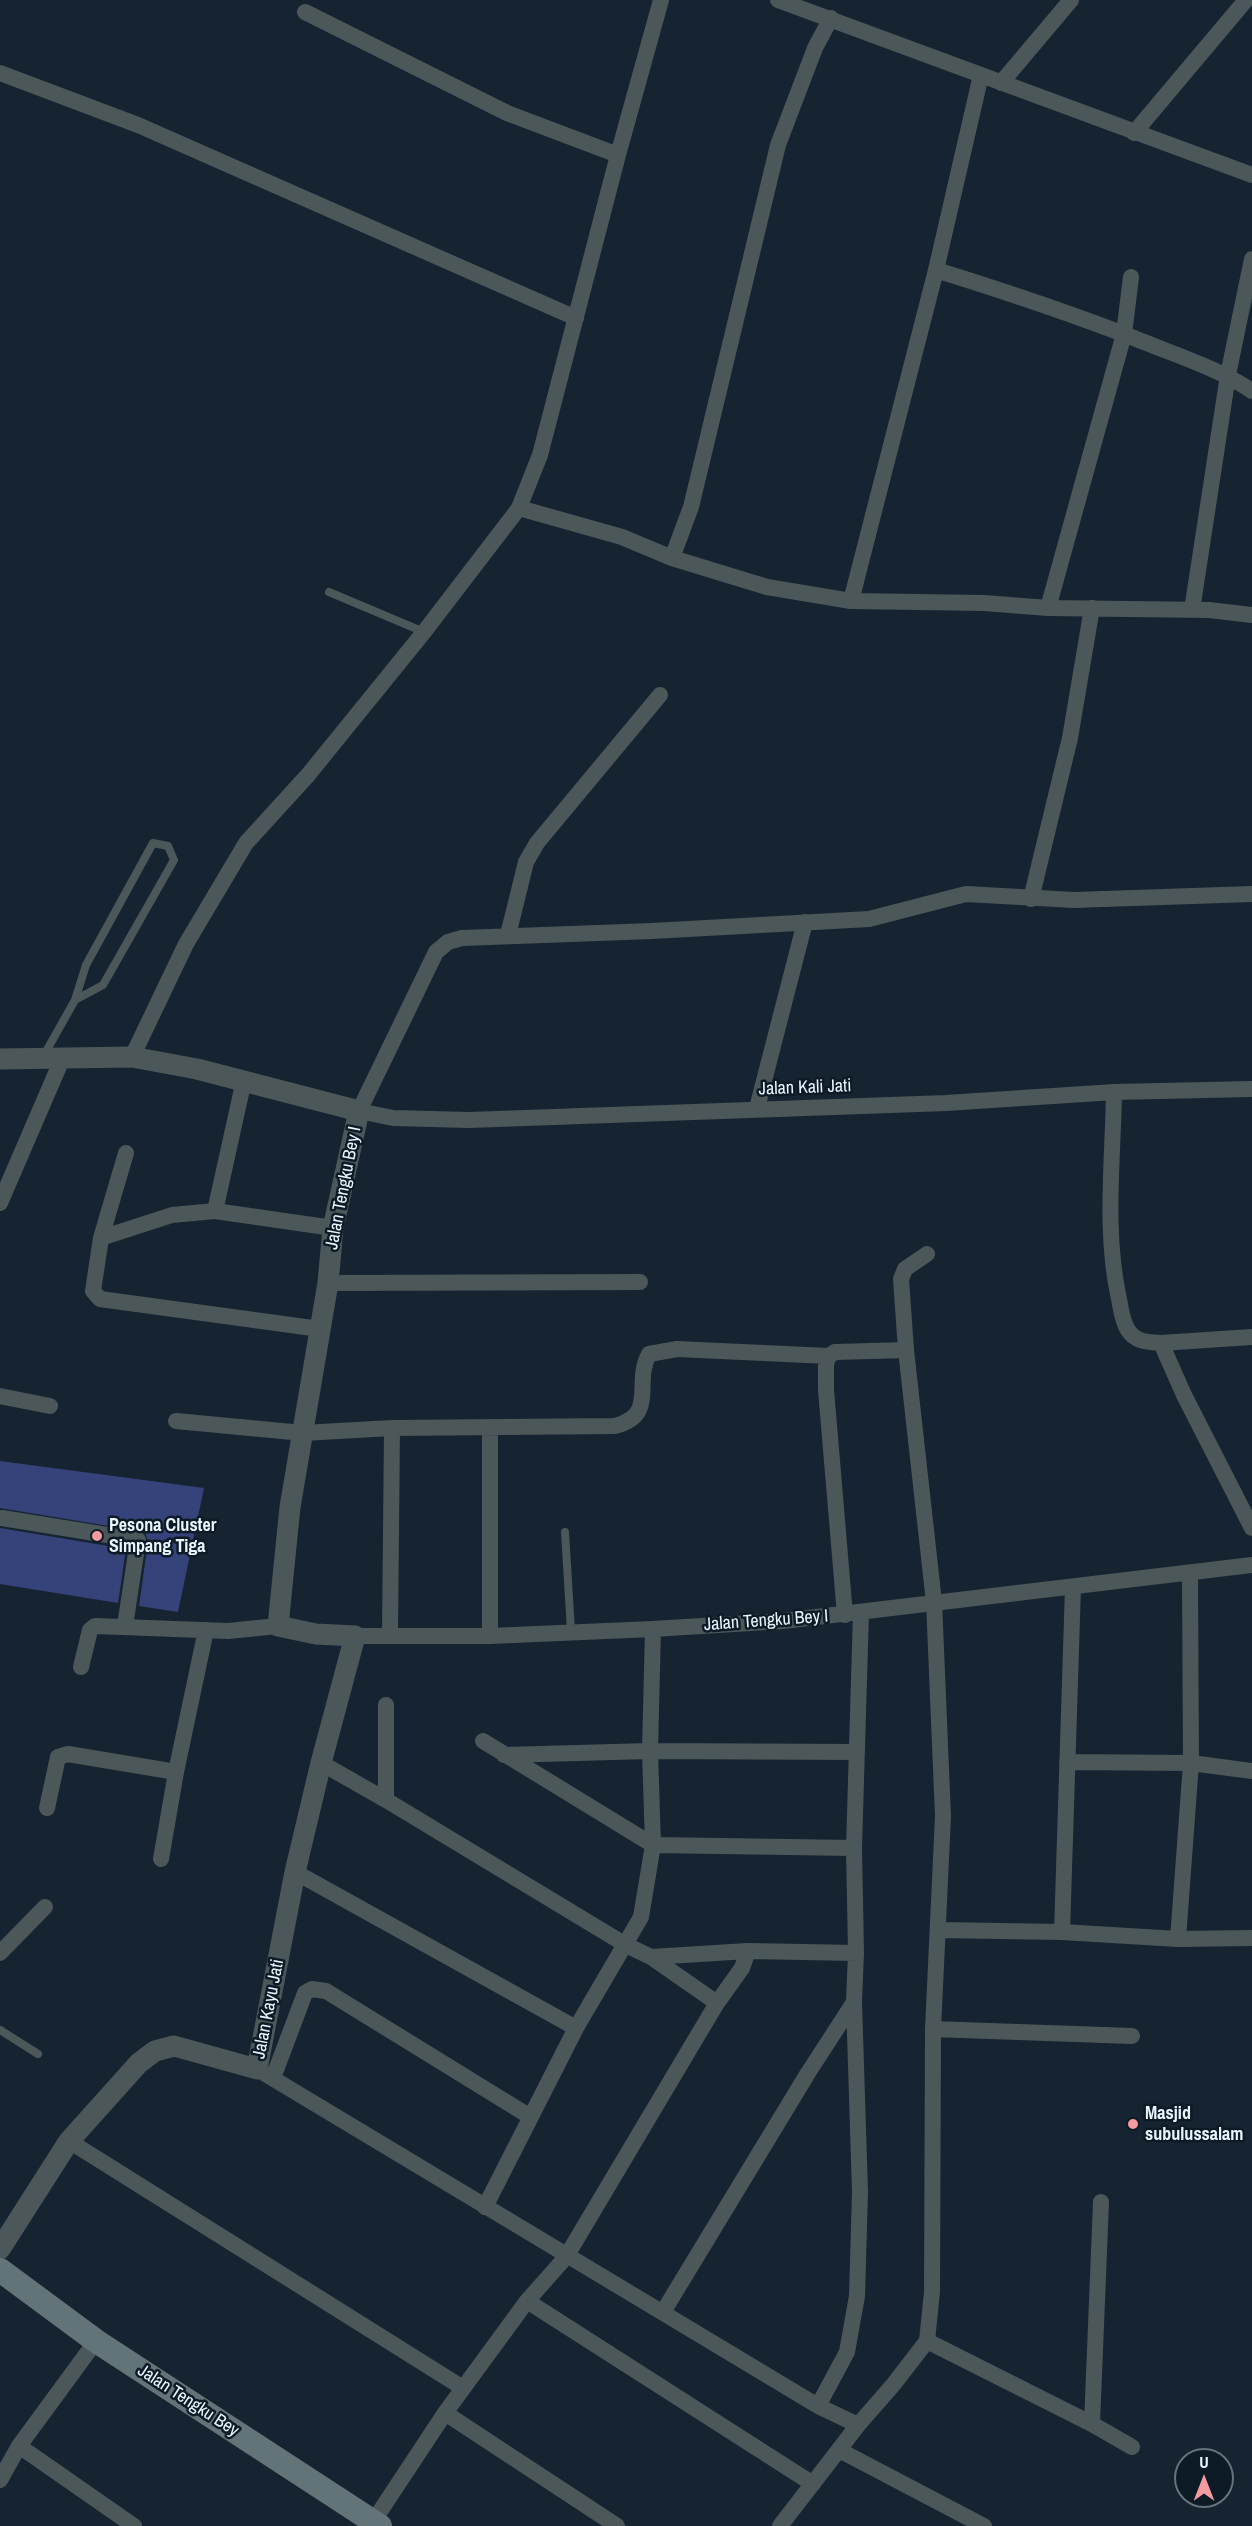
<!DOCTYPE html>
<html>
<head>
<meta charset="utf-8">
<style>
	body { margin:0 }
	#map { position:relative; width:1252px; height:2526px; overflow:hidden; background:#162431; font-family:"Archivo Narrow",sans-serif }
	canvas { display:block }
	.north { position:absolute; left:1174px; top:2448px; width:60px; height:60px; box-sizing:border-box; background:#0d1b27; border:2px solid #66727d; border-radius:50%; rotate:0deg; font-size:16px; font-weight:700; line-height:24px; text-align:center; color:#ebf5fe }
	.north::after { content:''; display:block; margin:auto; width:21px; height:27px; background:#f49aa0; clip-path:polygon(50% 0,100% 100%,50% 72%,0 100%) }
</style>
</head>
<body>
<div id="map">
<canvas width="1252" height="2526"></canvas>
<div class="north">U</div>
</div>
<script>
const context = document.querySelector('canvas').getContext('2d');
context.lineJoin = 'round';
function fill(path, color) {
  context.fillStyle = color;
  context.fill(path, 'evenodd');
}
function stroke(path, color, width, dash) {
  context.strokeStyle = color;
  context.lineWidth = width;
  context.lineCap = dash ? 'butt' : 'round';
  context.setLineDash(dash || []);
  context.stroke(path);
}
function drawText(font, color, halo, rows, align = 'center') {
  context.font = font + ' "Archivo Narrow",sans-serif';
  context.lineWidth = 5;
  context.setLineDash([]);
  context.textBaseline = 'middle';
  context.strokeStyle = halo;
  context.fillStyle = color;
  for (const [text, x, y, turn = 0] of rows) {
    context.save();
    context.translate(x, y);
    context.rotate((+turn || 0) * Math.PI / 180);
    context.textAlign = isNaN(turn) ? turn : align;
    if (halo) context.strokeText(text, 0, 0);
    context.fillText(text, 0, 0);
    context.restore();
  }
}
fill(new Path2D(`
	M0,1461l204,27 -26,124 -39,-6 9,-64 -3,-10 -145,-24z
	M0,1528l126,21 -8,54 -118,-19z`), '#36427a');
stroke(new Path2D(`
	M329,592l95,40
	M43,1057l32,-57 11,-35 67,-122 15,3 6,14 -71,125 -28,15
	M565,1532l6,99
	M0,2030l38,24`), '#4c575a', 8);
stroke(new Path2D(`
	M778,0l474,175
	M305,12l202,101 111,42
	M0,73l138,52 438,193
	M1001,83l70,-83
	M1134,133l112,-133
	M936,270c71,22 140,45 208,72 37,15 75,27 108,49
	M519,508l103,29 50,21 95,29 84,14 133,2 64,5 161,2 43,5
	M672,558l19,-51 87,-362 37,-97 16,-30
	M851,601l85,-331 45,-195
	M1048,608l76,-274 7,-57
	M1192,610l36,-235 24,-116
	M1252,894l-178,6 -108,-6 -97,25 -217,12 -190,7 -14,4 -12,10 -77,159 34,7 76,2 477,-17 168,-11 138,-3
	M1031,899l39,-161 22,-130
	M508,935l18,-73 11,-19 123,-148
	M132,1057l54,-113 60,-101 62,-68 116,-143 95,-124 21,-53 78,-300 43,-155
	M244,1080l-29,131 -43,4 -71,23 -8,53 7,8 220,30
	M1114,1092c-1,68 -10,140 5,207 2,10 3,22 9,31 7,12 20,12 33,13l23,52 68,133
	M757,1108l48,-186
	M0,1203l63,-146
	M215,1211l118,17
	M101,1238l25,-85
	M328,1283l312,-1
	M1161,1343l91,-6
	M906,1350l-5,-71 4,-10 22,-15
	M0,1396l50,10
	M176,1421l127,12 89,-5 223,-2c43,-11 18,-43 34,-72l28,-5 152,7
	M490,1427v209
	M2,1518l136,22 -13,86
	M845,1615l-19,-225v-27l3,-7 6,-4 71,-2 28,252 9,214 -10,213 -1,263 -5,49
	M390,1635l2,-207
	M355,1636h135l163,-7 130,-8 469,-56
	M81,1667l9,-37 5,-4 133,5 50,-5
	M386,1705v95
	M483,1741l170,104 201,3
	M504,1755l146,-4 207,1
	M1067,1762l124,1 61,8
	M321,1763l65,37 240,145 25,12 66,46
	M47,1808l11,-51 10,-3 108,18
	M161,1859l15,-87 30,-142
	M295,1872l281,156
	M938,1930l124,2 116,7 74,-1
	M1062,1932l11,-345
	M1178,1939l13,-176 -1,-189
	M0,1953l45,-46
	M651,1957l97,-6 108,2
	M933,2029l199,7
	M257,2069l561,337 40,19 -78,101
	M273,2078l32,-85 7,-4 14,2 203,125
	M69,2141l394,247
	M485,2207l91,-179 65,-111 12,-72 -3,-94 3,-122
	M527,2301l286,183
	M663,2312l145,-239 46,-71
	M818,2406l29,-54 10,-56 3,-104 -6,-190 2,-49 -2,-105 7,-236
	M445,2413l172,113
	M1092,2424l9,-222
	M858,2425l35,-40 34,-44 165,83 40,23
	M19,2446l115,80
	M839,2450l145,76
	M0,2480l19,-34 77,-105
	M373,2522l72,-109 82,-112 39,-44 151,-254 25,-35 6,-17`), '#4c575a', 16);
stroke(new Path2D(`
	M0,1059l132,-2 65,12 162,42 -26,117 -5,55 -38,224 -12,119 38,8 39,2 -34,127 -26,109 -38,197 -83,-23 -19,5 -16,12 -70,78 -69,108`), '#4c575a', 21);
stroke(new Path2D(`
	M0,2270l96,71 284,185`), '#637479', 24);
for (const [x, y, r, color] of [
	[97,1536,6,"#f49aa0"],
	[1133,2124,6,"#f49aa0"]
]) {
  const dot = new Path2D();
  dot.arc(x, y, r, 0, 2 * Math.PI);
  context.fillStyle = color;
  context.fill(dot);
  stroke(dot, '#0d1b27', 2);
}
drawText('18px', '#ebf5fe', '#0d1b27', [
	["Jalan Kali Jati",805,1088,-2],
	["Jalan Tengku Bey I",344,1188,-79],
	["Jalan Tengku Bey I",766,1621,-4],
	["Jalan Kayu Jati",269,2009,-79],
	["Jalan Tengku Bey",188,2401,33]
]);
drawText('bold 18px', '#ebf5fe', '#0d1b27', [
	["Pesona Cluster",109,1526],
	["Simpang Tiga",109,1547],
	["Masjid",1145,2114],
	["subulussalam",1145,2135]
], 'left');
</script>
</body>
</html>
